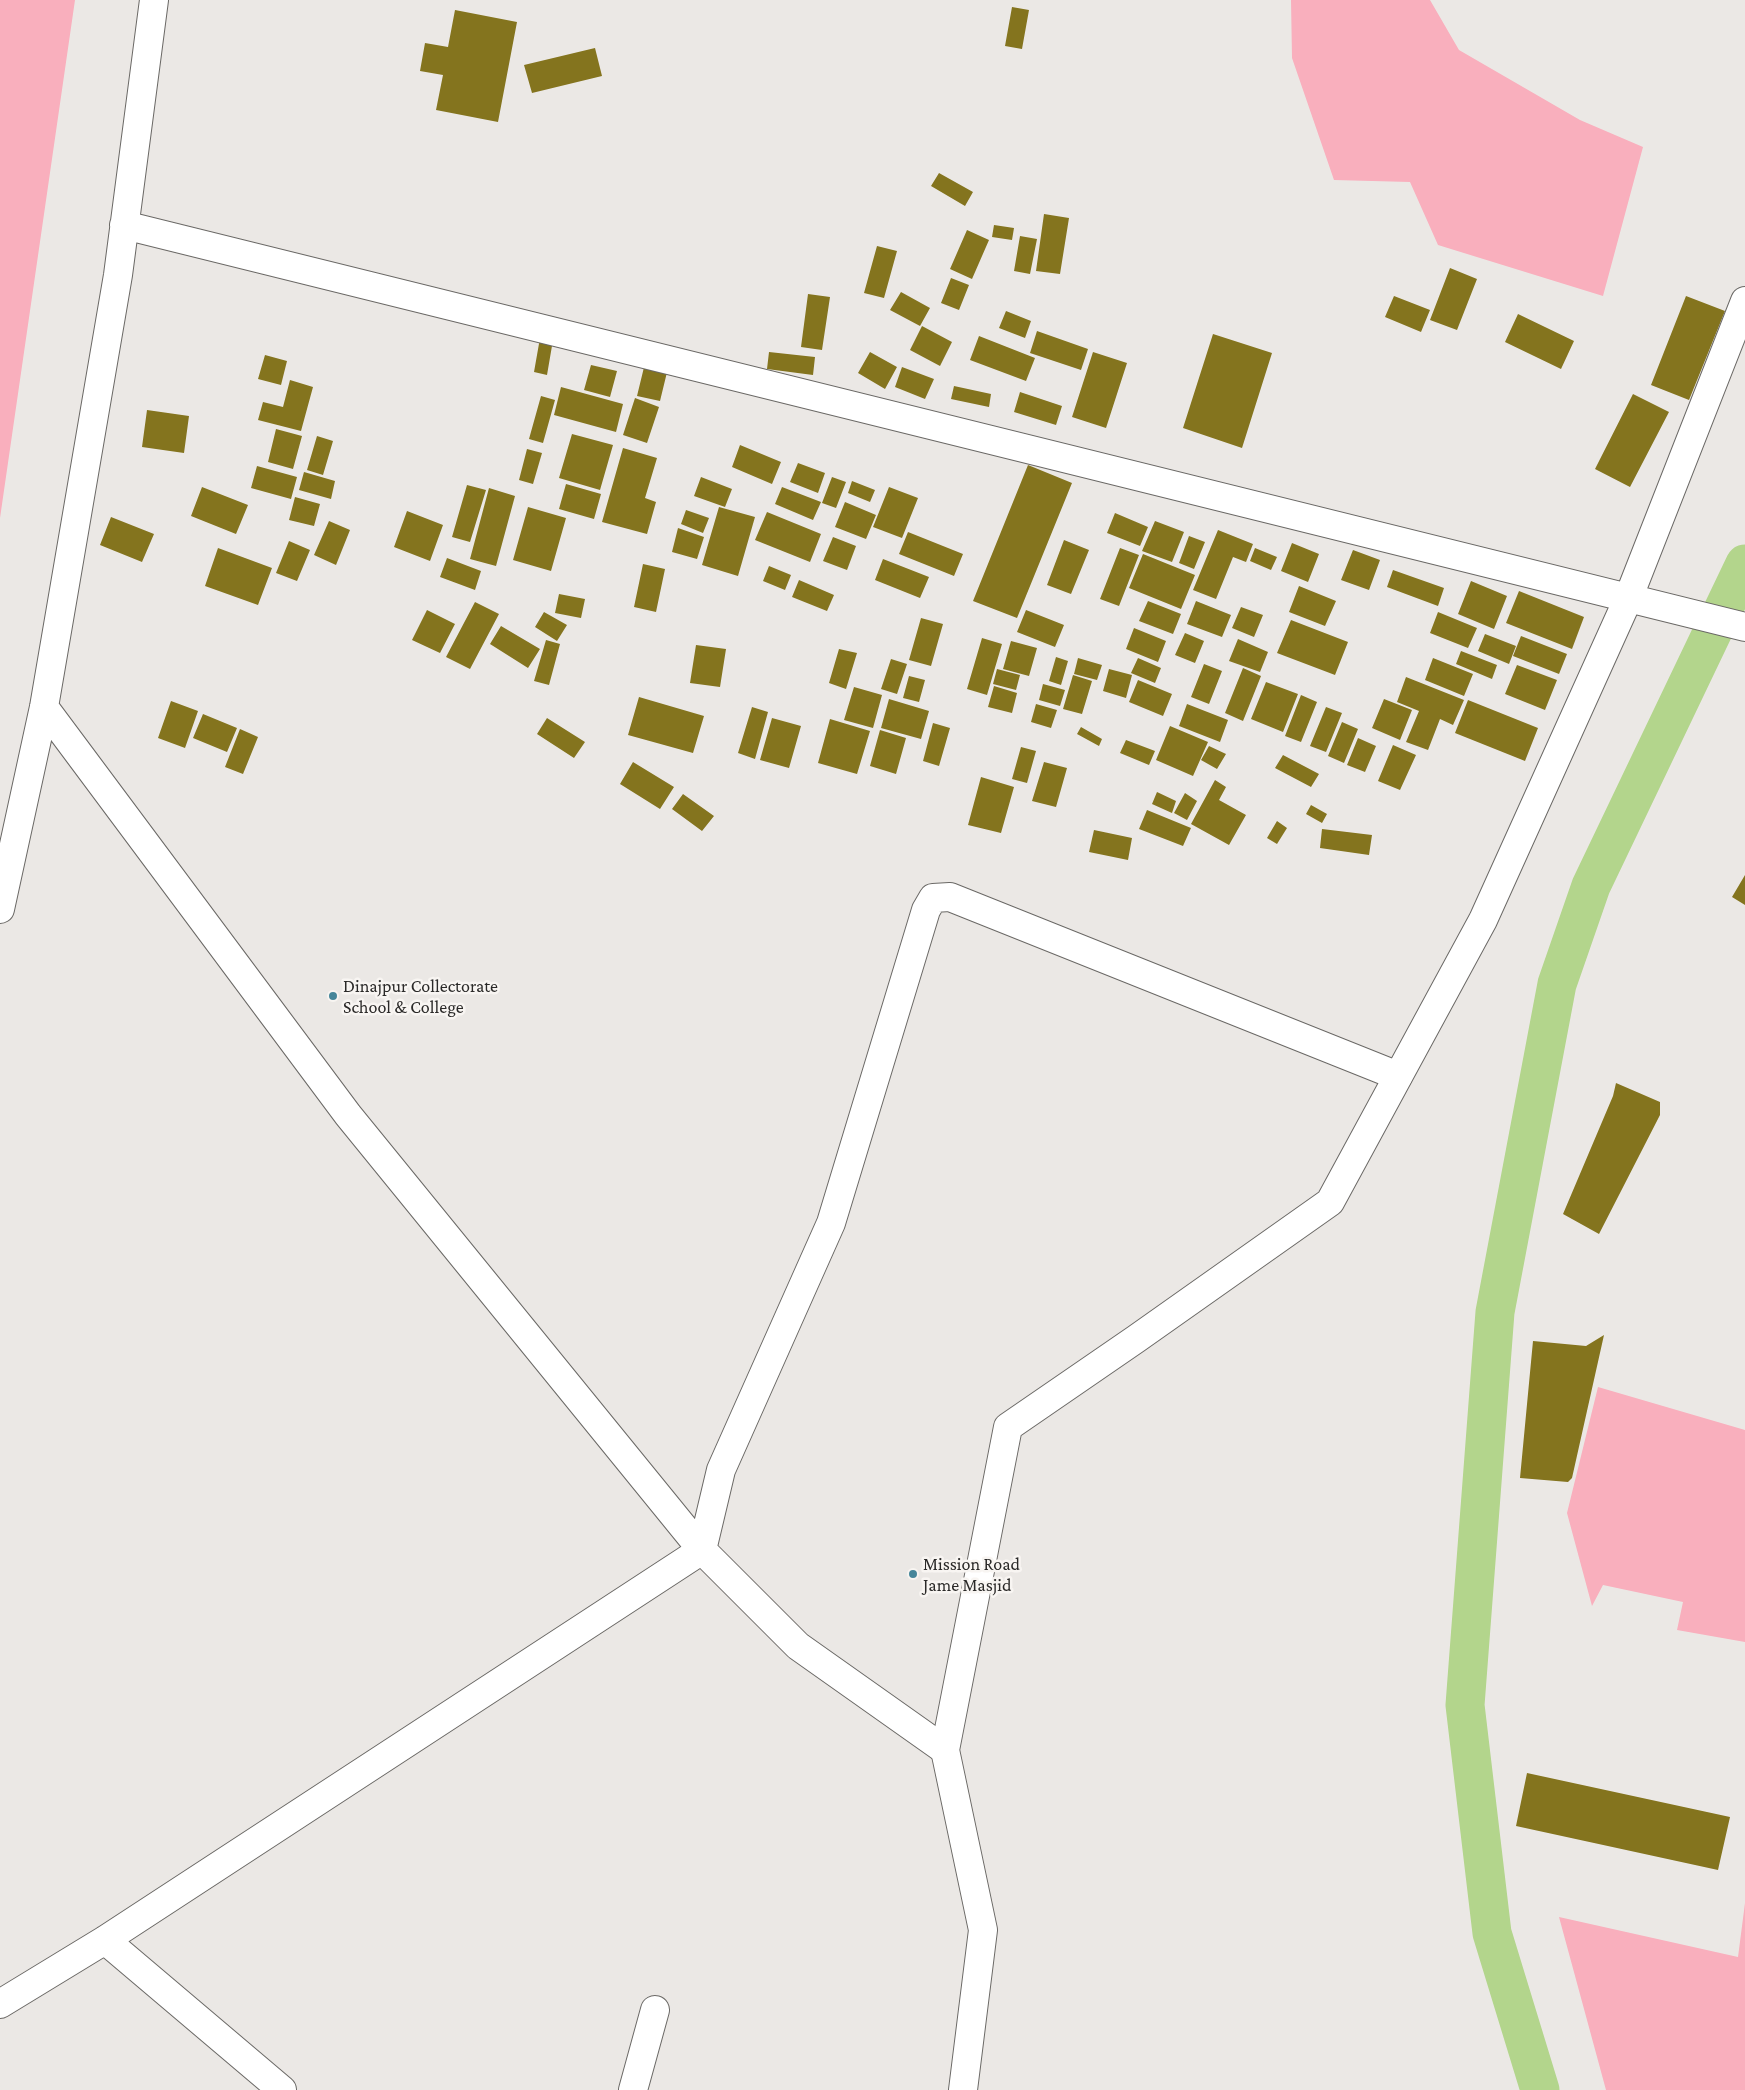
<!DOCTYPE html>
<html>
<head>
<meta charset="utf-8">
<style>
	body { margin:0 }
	canvas { display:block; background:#ebe8e5 }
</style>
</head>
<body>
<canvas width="1745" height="2090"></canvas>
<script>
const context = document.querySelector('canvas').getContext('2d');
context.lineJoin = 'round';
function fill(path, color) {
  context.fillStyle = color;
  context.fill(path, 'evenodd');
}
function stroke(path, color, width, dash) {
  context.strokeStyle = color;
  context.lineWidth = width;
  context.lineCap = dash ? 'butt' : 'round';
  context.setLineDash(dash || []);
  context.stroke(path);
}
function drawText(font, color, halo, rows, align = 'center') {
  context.font = font + ' "Crimson Pro",serif';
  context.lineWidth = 5;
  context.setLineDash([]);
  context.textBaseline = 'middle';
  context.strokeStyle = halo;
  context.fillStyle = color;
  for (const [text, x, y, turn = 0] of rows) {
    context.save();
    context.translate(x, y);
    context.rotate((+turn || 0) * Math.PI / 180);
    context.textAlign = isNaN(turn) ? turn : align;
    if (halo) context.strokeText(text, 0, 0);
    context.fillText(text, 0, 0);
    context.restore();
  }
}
fill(new Path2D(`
	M0,0h75l-75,518z
	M1291,0h139l29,50 121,70 63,27 -40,149 -165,-51 -28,-63 -76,-2 -42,-122z
	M1598,1387l147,43v212l-68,-12 6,-28 -80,-17 -11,21 -25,-93z
	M1745,1903v187h-139l-47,-173 179,40z`), '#f9afbd');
stroke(new Path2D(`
	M1540,2090l-48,-157 -27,-228 30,-393 62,-328 34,-98 154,-322`), '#b3d58c', 39);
fill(new Path2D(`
	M1012,7l17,3 -7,39 -17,-3z
	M455,10l62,12 -19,100 -62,-12 7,-35 -23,-4 5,-28 23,4z
	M595,48l7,28 -70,17 -8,-28z
	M939,173l34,19 -8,14 -34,-20z
	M1044,214l25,4 -9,56 -24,-3z
	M994,225l20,3 -2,12 -20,-3z
	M967,230l22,10 -17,39 -22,-10z
	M1020,236l17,3 -7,35 -16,-3z
	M877,246l20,5 -13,47 -20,-5z
	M1450,268l27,11 -20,51 -27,-10z
	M951,278l18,7 -10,25 -18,-7z
	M901,292l29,16 -10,18 -30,-16z
	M808,294l22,3 -8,53 -21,-3z
	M1394,296l36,14 -9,22 -36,-15z
	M1686,296l39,15 -36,89 -38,-15z
	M1006,311l25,10 -6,17 -26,-10z
	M1518,314l56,27 -13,28 -56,-27z
	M922,326l30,16 -12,24 -30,-16z
	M1037,331l51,18 -7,21 -51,-17z
	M1213,334l59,19 -30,95 -59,-20z
	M979,336l56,22 -9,23 -56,-21z
	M540,338l13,2 -6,35 -13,-3z
	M769,352l46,5 -2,18 -46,-6z
	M870,352l27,15 -12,22 -27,-16z
	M1093,352l34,11 -21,65 -34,-11z
	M265,355l22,6 -6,24 -23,-6z
	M646,359l23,5 -9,37 -23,-5z
	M591,365l26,6 -7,26 -26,-7z
	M902,367l32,12 -9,20 -30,-12z
	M290,380l23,7 -12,44 -43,-11 5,-18 20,5z
	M954,386l37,8 -2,13 -38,-8z
	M561,387l62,17 -7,28 -62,-17z
	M1020,392l42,14 -6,19 -42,-13z
	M1633,394l36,18 -39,75 -35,-18z
	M541,396l14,4 -12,43 -14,-4z
	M635,398l24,9 -12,36 -24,-8z
	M147,410l42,6 -5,37 -42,-6z
	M276,429l26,7 -9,33 -25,-7z
	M572,434l41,11 -13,45 -41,-12z
	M317,436l16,5 -10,34 -16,-5z
	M740,445l41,17 -9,22 -40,-17z
	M623,448l34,10 -12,40 11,4 -9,32 -45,-12z
	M527,449l15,4 -9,31 -14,-4z
	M798,463l27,10 -7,20 -28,-11z
	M1028,465l44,18 -55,135 -44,-17z
	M257,466l40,11 -6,22 -40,-11z
	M304,472l31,9 -4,18 -32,-9z
	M701,477l31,12 -7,18 -31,-11z
	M832,477l14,5 -10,26 -14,-5z
	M852,481l23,9 -5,12 -22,-9z
	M566,484l35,10 -7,25 -35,-10z
	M467,485l19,5 -16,52 -18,-5z
	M202,487l46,18 -12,29 -45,-18z
	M782,487l39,15 -8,18 -38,-16z
	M889,487l29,11 -16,40 -29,-11z
	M489,488l26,8 -19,70 -26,-7z
	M295,497l25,7 -6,22 -25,-6z
	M845,502l31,13 -10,24 -31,-12z
	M528,507l38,11 -15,53 -38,-11z
	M719,507l36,10 -17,59 -36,-11z
	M686,510l23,8 -6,15 -22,-9z
	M407,511l36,14 -13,36 -36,-14z
	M767,512l54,22 -11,28 -55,-22z
	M1115,513l33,14 -8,19 -33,-13z
	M111,517l43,17 -12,28 -42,-17z
	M329,521l21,9 -14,35 -22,-10z
	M1155,521l29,11 -12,30 -30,-11z
	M678,528l26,9 -7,22 -25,-7z
	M1218,530l35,14 -7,18 -13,-5 -17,42 -23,-9z
	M908,532l55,22 -9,22 -55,-22z
	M1189,536l16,6 -11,27 -15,-6z
	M833,537l23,9 -9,24 -24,-9z
	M1064,540l25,10 -18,44 -24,-9z
	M289,541l21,9 -13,31 -21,-8z
	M1292,543l27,11 -11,28 -27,-11z
	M218,548l54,20 -14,37 -53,-19z
	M1120,548l19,7 -20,51 -19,-7z
	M1255,548l22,9 -6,13 -21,-9z
	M1353,550l27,10 -11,30 -28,-10z
	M1143,554l52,21 -14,34 -52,-21z
	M447,558l34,13 -6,19 -35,-13z
	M883,559l46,18 -9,21 -45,-18z
	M643,564l22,5 -9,43 -22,-5z
	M769,566l22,9 -6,15 -22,-9z
	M1393,570l51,18 -6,18 -51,-19z
	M799,580l35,15 -7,16 -35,-14z
	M1471,581l36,15 -13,33 -36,-15z
	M1299,586l37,15 -11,25 -36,-14z
	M1519,591l65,26 -12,32 -66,-26z
	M559,594l26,5 -4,19 -26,-5z
	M1148,601l33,13 -8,20 -34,-13z
	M1196,601l35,14 -9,22 -35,-13z
	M475,602l24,12 -29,55 -24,-12z
	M1241,607l22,8 -9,22 -22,-9z
	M427,610l28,14 -15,29 -28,-13z
	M1026,610l38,15 -9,22 -38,-15z
	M544,612l23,13 -10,16 -22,-14z
	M1438,612l39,16 -9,20 -38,-15z
	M921,618l22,6 -12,42 -22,-6z
	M1291,620l57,22 -13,33 -58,-22z
	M501,626l39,23 -12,19 -38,-24z
	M1134,628l32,13 -8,21 -32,-13z
	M1185,633l19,8 -9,22 -20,-8z
	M1485,634l31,12 -7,18 -31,-13z
	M1521,636l46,18 -8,20 -46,-18z
	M982,638l20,6 -15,51 -20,-6z
	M1238,639l30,13 -8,20 -31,-11z
	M546,640l14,4 -11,41 -15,-4z
	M1011,641l26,7 -8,28 -26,-7z
	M696,645l30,4 -6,38 -30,-4z
	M839,649l18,4 -11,36 -17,-6z
	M1461,651l36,14 -5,14 -36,-15z
	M1056,657l12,4 -7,24 -12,-4z
	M1078,658l24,7 -5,15 -23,-6z
	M1138,658l23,10 -6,15 -24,-10z
	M1433,658l40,16 -9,22 -39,-16z
	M891,659l16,5 -10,30 -16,-5z
	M1204,664l18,7 -13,33 -18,-7z
	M1517,665l40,15 -12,30 -40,-16z
	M1243,668l18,8 -18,45 -18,-8z
	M997,669l23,6 -4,15 -23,-6z
	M1109,669l23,6 -6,23 -23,-7z
	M1073,675l19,6 -10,33 -19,-5z
	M909,676l16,4 -6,22 -16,-4z
	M1406,677l58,23 -11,25 -13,-6 -12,31 -22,-8 13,-31 -22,-9z
	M1138,680l34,14 -9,22 -34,-14z
	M1266,682l32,12 -15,38 -32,-13z
	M1043,684l22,6 -5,16 -21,-6z
	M994,686l23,7 -5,20 -24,-6z
	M854,687l28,8 -9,33 -29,-8z
	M1301,695l16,7 -16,40 -16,-6z
	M639,697l65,19 -11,37 -65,-18z
	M889,699l40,12 -8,28 -40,-11z
	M1384,699l28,11 -12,30 -28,-12z
	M1468,700l70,28 -13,33 -70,-28z
	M171,701l27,10 -13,37 -27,-10z
	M1036,704l21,6 -6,18 -20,-6z
	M1187,704l41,16 -8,22 -41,-16z
	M752,707l16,5 -13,47 -17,-6z
	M1326,707l16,6 -16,39 -16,-6z
	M203,714l34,14 -10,24 -34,-14z
	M547,718l38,24 -11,16 -37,-24z
	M772,718l29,8 -12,42 -29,-8z
	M830,719l40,12 -13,43 -39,-11z
	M1342,722l16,7 -14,34 -16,-7z
	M933,723l17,5 -11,38 -16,-5z
	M1170,726l38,16 -15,34 -37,-16z
	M1081,727l21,12 -3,7 -22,-12z
	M240,729l18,8 -15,37 -18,-7z
	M880,730l26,8 -10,36 -26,-8z
	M1358,738l18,8 -11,26 -18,-7z
	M1126,740l29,11 -6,14 -29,-12z
	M1393,745l23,10 -16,35 -22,-9z
	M1209,746l17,8 -9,15 -16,-9z
	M1021,747l15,4 -9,32 -15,-4z
	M1283,755l36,19 -8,13 -36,-19z
	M633,762l41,25 -14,22 -40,-25z
	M1044,762l23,6 -11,39 -24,-6z
	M981,777l33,10 -13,46 -33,-8z
	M1215,780l11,7 -7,13 27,15 -17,30 -38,-21z
	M1157,792l19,9 -4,12 -20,-9z
	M1185,793l12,8 -10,19 -13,-7z
	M683,794l31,22 -12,15 -30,-22z
	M1311,805l16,9 -5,9 -16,-9z
	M1147,810l44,18 -8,18 -44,-17z
	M1277,821l10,7 -10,16 -10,-6z
	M1322,829l50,6 -3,20 -49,-7z
	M1094,830l38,8 -4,22 -39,-8z
	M1745,875v30l-13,-8z
	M1616,1083l44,19v13l-61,119 -36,-20 50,-118z
	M1604,1335l-32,143 -4,4 -48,-4 13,-137 53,5z
	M1527,1773l203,44 -12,53 -202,-44z`), '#84741e');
const minor = new Path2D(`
	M124,225l1621,402
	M44,707l304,408 354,435 96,96 147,104
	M0,909l44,-202 74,-432 36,-275
	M105,1940l177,150
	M0,2004l105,-64 597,-390 19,-80 110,-247 95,-313 7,-12 17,-1 448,179
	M633,2090l22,-80`);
const tertiary = new Path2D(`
	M963,2090l20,-160 -38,-180 63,-323 128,-88 194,-137 153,-282 145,-321 117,-298`);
stroke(minor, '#6b6966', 30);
stroke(tertiary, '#6b6966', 30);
stroke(minor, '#fff', 28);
stroke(tertiary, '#fff', 28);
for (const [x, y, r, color] of [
	[333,996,5,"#46869a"],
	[913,1574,5,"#46869a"]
]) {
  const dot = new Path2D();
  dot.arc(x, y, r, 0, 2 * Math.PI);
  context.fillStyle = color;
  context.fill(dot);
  stroke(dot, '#f8f5f2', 2);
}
drawText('18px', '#2a2928', '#f8f5f2', [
	["Dinajpur Collectorate",343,986],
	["School & College",343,1007],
	["Mission Road",923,1564],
	["Jame Masjid",923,1585]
], 'left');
</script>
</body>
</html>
